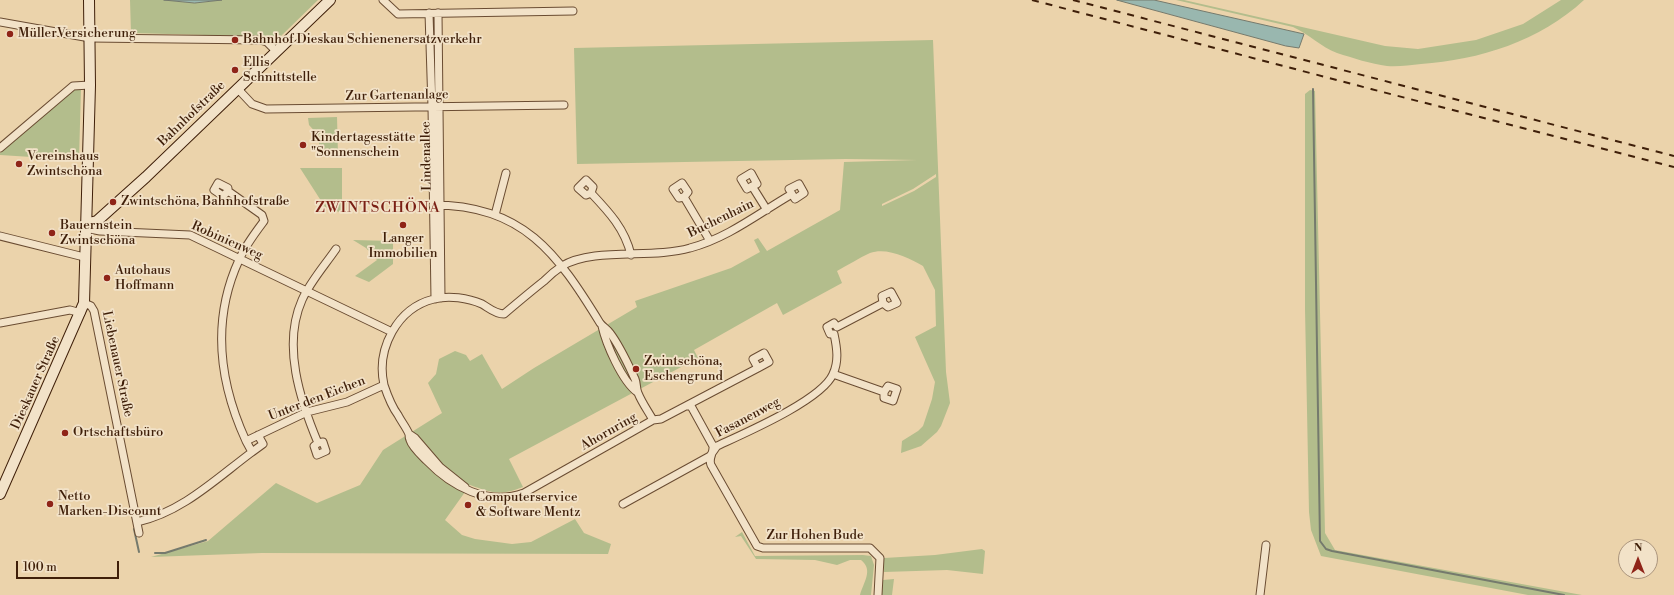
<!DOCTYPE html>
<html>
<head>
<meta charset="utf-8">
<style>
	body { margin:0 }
	#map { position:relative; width:1674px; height:595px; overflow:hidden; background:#ebd3ab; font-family:"Libre Bodoni",serif }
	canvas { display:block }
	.north { position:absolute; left:1618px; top:539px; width:40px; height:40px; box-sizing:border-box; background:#f2e2c8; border:1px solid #aa947c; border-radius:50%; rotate:0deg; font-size:11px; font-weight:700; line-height:16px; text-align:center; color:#3f1f09 }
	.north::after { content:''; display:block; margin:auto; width:14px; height:18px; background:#8f2418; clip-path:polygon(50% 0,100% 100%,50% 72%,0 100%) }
	.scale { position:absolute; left:16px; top:561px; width:103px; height:18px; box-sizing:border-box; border:2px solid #3f1f09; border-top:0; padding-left:5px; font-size:12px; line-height:14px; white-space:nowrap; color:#3f1f09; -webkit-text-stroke:3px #f2e2c8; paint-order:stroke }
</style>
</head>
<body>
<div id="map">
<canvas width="1674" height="595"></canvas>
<div class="north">N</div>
<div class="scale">100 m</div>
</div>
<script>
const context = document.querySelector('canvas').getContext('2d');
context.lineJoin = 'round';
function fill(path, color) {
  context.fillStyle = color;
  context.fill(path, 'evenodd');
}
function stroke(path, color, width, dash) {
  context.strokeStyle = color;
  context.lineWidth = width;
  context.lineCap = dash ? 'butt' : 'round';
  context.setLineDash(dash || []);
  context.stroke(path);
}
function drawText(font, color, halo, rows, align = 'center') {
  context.font = font + ' "Libre Bodoni",serif';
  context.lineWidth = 3.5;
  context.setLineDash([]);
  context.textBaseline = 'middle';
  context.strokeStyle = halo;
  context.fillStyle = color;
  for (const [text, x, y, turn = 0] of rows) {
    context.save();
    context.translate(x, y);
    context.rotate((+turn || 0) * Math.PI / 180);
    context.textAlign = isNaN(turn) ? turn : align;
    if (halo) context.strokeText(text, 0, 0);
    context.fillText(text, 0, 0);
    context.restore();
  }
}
fill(new Path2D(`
	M130,0h34l31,3 27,-3h96l-38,37 -149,-4z
	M1176,0h8l201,46 33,3 58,-9 47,-16 38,-24h23c-44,41 -105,60 -163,64 -11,1 -23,3 -34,2 -16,-2 -34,-8 -50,-13 -16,-6 -28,-19 -44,-26z
	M933,40l13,332 4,31 -9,23 -4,6 -16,14 -20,7 1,-12 16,-10 5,-5 9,-27 3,-17 -20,-45 21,-11 -1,-36 -12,-24c-14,-8 -36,-19 -53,-13 -11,5 -22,12 -33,18l5,12 -59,32 -6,-12 -83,47 4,8 -189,101 14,28c-23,9 -31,6 -53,-2l-25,35 17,15 13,4 37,5 19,-2 44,-23 9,14 27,11 -3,10 -346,-1 -111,4 57,-16 68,-58 41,20 43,-18 23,-35 59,-37 -14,-30 8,-9 3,-15 16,-8 11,4 4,6 12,-7 20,35 32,-21 103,-61 -2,-6 96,-33 29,-16 -6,-12 4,-2 9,13 73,-41 4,-48 73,-2 -71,-1 -269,5 -3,-116zM936,174v3l-22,14 -32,15v-2l31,-15z
	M81,88l-2,72 -79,-5v-2l73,-63z
	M1310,90l5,1 10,442 10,17 247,45h-54l-207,-39 -10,-26 -2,-18 -4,-203v-215z
	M337,117l1,38 -19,1v-20l-10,-11 -1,-7z
	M300,168h42v45l-17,-6z
	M353,240l40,1v23l-24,18 -14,-6 22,-16 -11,-12z
	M742,532l13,24 108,-1 8,1 3,9 -3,30h-11c3,-12 14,-25 1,-35h-11l-13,5 -22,-5 -59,-1 -15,-23 -6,1z
	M982,549l3,2 -2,23 -36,-4 -63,2v-14l51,-3z
	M894,579l-2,16h-11l2,-15z`), '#b3bd8c');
const water = new Path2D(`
	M164,0h58l-27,3z
	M1117,0h37l150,34 -5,14 -13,-2z`);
fill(water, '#99b7af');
stroke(water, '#757a6d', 1);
stroke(new Path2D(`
	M1313,89l7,452 6,8 6,2 232,44
	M134,529l5,23
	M155,553h10l41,-13`), '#757a6d', 2);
const street = new Path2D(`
	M383,0l15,14 175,-3
	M429,13l3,94 3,192
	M438,13l3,285
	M0,22l90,16 170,2 7,2 9,9
	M237,88l15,16 14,5 298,-4
	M0,148l73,-62 17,-1
	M752,186l-5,3 -6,-10 10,-6 6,11 -5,2 15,24
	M228,191l-5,5 -9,-6 4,-7 10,5v3l34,24 2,6c-9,12 -19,25 -25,39 -28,61 -20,122 7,181
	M591,193l-5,2 -8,-7 8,-8 7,7 -2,6c18,19 34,36 40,62
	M684,197l-5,1 -6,-9 9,-6 6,9 -4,5 26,44
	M433,205c90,0 124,48 167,118 3,4 7,6 10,10 10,13 18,31 25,46 2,5 1,10 3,14 4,10 10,18 15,27
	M495,215l11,-42
	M85,228l15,3 90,4 202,97
	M0,236l84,21
	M84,303l7,3 3,5 45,222
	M0,323l70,-13 11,3
	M602,326c4,18 20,55 35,66
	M758,368l11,-6 -5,-9 -11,6 5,9 -97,51 -8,1 -129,73c-36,13 -72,-6 -97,-32 -6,-6 -15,-14 -17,-21 -1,-2 -1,-5 -1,-6 -3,-7 -8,-13 -11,-19 -6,-8 -11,-21 -14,-30 -8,-36 13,-77 50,-86 15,-4 34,-1 48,5 7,4 13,10 22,10 13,-11 26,-22 40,-33 5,-5 12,-11 18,-15 32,-19 90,-7 128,-18 38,-10 69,-35 102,-54l3,5 9,-6 -5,-9 -10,5 3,5
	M833,374l51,18v6l9,3 4,-12 -9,-3 -4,6
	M688,406h3l22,40c1,7 -5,12 -2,19l46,81 6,2h107l10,10 -2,37
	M409,434l6,4 25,29 25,20
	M318,443l5,-1 3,9 -9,4 -3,-9 4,-3c-18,-43 -36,-98 -16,-143 8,-18 23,-35 34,-51
	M252,452l11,-8 -5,-9
	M623,504l87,-48 7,-10c28,-13 105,-46 116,-72 6,-13 4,-26 1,-40h-4l-3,-7 7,-4 3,4 46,-24 5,4 9,-4 -6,-11 -9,4 1,7
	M137,522c44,-9 80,-44 115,-70l-6,-11 61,-29 40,-10 37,-17
	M1260,595l6,-50`);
const secondary = new Path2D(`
	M85,224l12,-3 49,-44 184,-177
	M0,494l84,-191 6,-218 -1,-85`);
stroke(street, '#6a4c32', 9);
stroke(secondary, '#3f1f09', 12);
stroke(street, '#f2e2c8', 7);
stroke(secondary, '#f2e2c8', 10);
stroke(new Path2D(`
	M1032,0l339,89 303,78
	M1073,0l601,156`), '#3f1f09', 2, [7, 7]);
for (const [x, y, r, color] of [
	[10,34,4,"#8f2418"],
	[235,40,4,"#8f2418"],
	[235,70,4,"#8f2418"],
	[303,145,4,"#8f2418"],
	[19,164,4,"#8f2418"],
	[113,202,4,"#8f2418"],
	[403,225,4,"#8f2418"],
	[52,233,4,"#8f2418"],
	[107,278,4,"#8f2418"],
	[636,369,4,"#8f2418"],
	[65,433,4,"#8f2418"],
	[50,504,4,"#8f2418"],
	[468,505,4,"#8f2418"]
]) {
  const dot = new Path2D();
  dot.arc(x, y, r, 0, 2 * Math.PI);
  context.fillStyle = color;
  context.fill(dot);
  stroke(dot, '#f2e2c8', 1.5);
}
drawText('13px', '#3f1f09', '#f2e2c8', [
	["MüllerVersicherung",18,34],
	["Bahnhof Dieskau Schienenersatzverkehr",243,40],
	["Ellis",243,63],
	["Schnittstelle",243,78],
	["Kindertagesstätte",311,138],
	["\"Sonnenschein",311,153],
	["Vereinshaus",27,157],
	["Zwintschöna",27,172],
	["Zwintschöna, Bahnhofstraße",121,202],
	["Bauernstein",60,226],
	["Zwintschöna",60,241],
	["Langer",403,239,"center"],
	["Immobilien",403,254,"center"],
	["Autohaus",115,271],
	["Hoffmann",115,286],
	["Zwintschöna,",644,362],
	["Eschengrund",644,377],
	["Ortschaftsbüro",73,433],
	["Netto",58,497],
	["Marken-Discount",58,512],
	["Computerservice",476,498],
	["& Software Mentz",476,513]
], 'left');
drawText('13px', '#3f1f09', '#f2e2c8', [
	["Zur Gartenanlage",397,96,-1],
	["Bahnhofstraße",192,114,-44],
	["Lindenallee",427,156,-91],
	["Buchenhain",721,219,-26],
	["Robinienweg",227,241,24],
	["Liebenauer Straße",117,364,78],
	["Dieskauer Straße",36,383,-66],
	["Unter den Eichen",317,399,-21],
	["Fasanenweg",748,418,-28],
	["Ahornring",609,432,-30],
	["Zur Hohen Bude",815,536]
]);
context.letterSpacing = '1px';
drawText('15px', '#7a1f14', '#f2e2c8', [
	["ZWINTSCHÖNA",378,208]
]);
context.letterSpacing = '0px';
</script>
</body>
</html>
